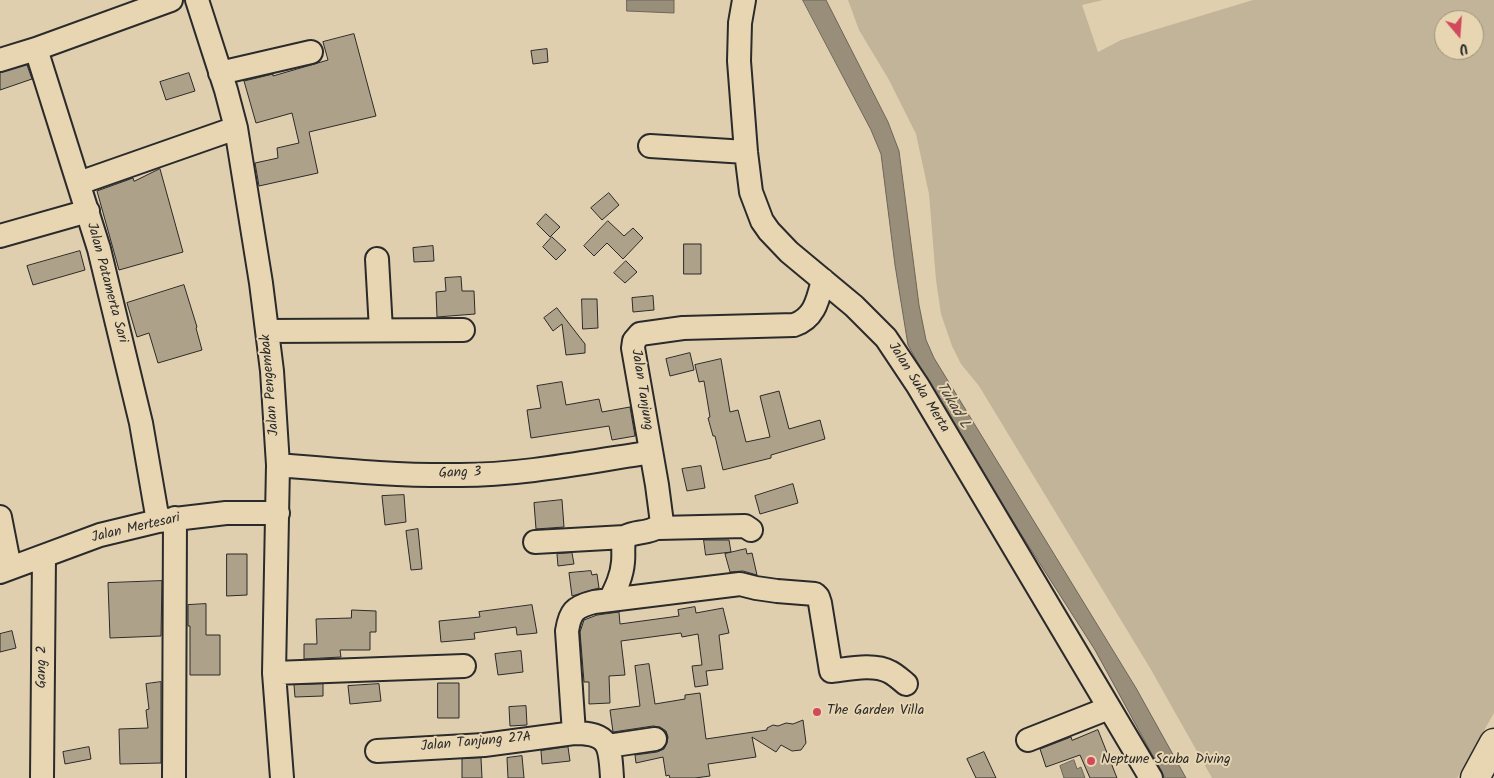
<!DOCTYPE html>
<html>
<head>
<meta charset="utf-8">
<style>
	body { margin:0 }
	#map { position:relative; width:1494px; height:778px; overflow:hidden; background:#e0cfae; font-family:Kalam,sans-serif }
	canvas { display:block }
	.north { position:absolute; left:1434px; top:10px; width:50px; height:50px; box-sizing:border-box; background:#e8d6b3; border:1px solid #9c927d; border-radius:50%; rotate:162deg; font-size:14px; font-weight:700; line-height:20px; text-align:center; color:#2b2b2b }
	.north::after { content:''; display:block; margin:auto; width:18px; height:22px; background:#d1495b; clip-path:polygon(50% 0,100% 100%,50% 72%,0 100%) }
</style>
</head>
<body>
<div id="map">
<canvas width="1494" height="778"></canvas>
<div class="north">U</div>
</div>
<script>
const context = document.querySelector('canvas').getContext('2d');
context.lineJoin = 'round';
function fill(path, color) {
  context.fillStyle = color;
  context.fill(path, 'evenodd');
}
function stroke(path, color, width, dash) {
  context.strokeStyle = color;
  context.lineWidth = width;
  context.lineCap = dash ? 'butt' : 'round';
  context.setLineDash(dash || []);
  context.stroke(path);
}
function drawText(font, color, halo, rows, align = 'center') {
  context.font = font + ' Kalam,sans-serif';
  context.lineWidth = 4;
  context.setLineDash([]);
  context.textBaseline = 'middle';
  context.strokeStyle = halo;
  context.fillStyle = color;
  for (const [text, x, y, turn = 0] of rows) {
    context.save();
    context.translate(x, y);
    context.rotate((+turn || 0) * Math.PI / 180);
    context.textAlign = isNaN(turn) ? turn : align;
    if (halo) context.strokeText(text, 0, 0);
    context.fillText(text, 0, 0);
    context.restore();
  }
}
fill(new Path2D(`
	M848,0h255l-21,5 16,47 23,-12 132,-40h241v713l-37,65h-245l-62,-110 -171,-282 -18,-22 -9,-18 -11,-32 -5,-34 -7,-86 -13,-60 -27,-54 -30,-50zM1444,20h30v30h-30z`), '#c2b498');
const water = new Path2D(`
	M627,0h47v13l-47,-2z
	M803,0h23l62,122 11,29 20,154 7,35 8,18 202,330 50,90h-21l-70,-128 -139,-218 -48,-87 -13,-80 -14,-111 -10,-24z
	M1074,760l3,9 4,-2 4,11h-21l-4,-12z`);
fill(water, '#988e79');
stroke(water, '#6c665a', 1);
const building = new Path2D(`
	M354,34l22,82 -67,16 9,41 -59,13 -4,-23 23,-5 -1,-10 22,-5 -7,-30 -36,10 -12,-42 29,-7v2l55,-16 -5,-18z
	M547,49l1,13 -15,2 -2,-13z
	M27,65l5,14 -32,11v-17z
	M189,73l6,18 -29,9 -6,-18z
	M160,169l23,83 -64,18 -22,-79 36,-13 1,3z
	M609,193l10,12 -17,15 -11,-12z
	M546,214l14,13 -10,10 -13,-13z
	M608,221l16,15 9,-8 10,10 -20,21 -16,-16 -13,13 -10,-10z
	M552,237l14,13 -10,10 -13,-13z
	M684,244h17v30h-17z
	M433,246l1,15 -20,1 -1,-14z
	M80,251l5,19 -52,15 -6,-19z
	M626,261l11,11 -12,11 -11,-10z
	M461,277l1,14h12l1,23 -38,3 -1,-25 10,-1 -1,-13z
	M184,285l13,42 -1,1 6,22 -44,13 -9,-30 -12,4 -10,-34z
	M653,296l1,14 -21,2 -1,-14z
	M582,299h15l1,29 -15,1z
	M557,308l28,36v9l-19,2 -4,-31 -9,7 -9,-13z
	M690,353l4,17 -24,6 -4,-17z
	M721,359l9,53 8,-2 8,32 24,-5 -10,-41 19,-5 10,38 31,-9 5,19 -54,16v3l-48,12 -8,-34h-2l-5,-18 2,-1 -6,-36 -5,1 -4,-17z
	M562,382l4,23 33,-6 3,13 28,-5 5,29 -23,4 -3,-14 -78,12 -4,-28 14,-2 -4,-22z
	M701,466l4,22 -18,3 -5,-22z
	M793,484l5,19 -38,11 -5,-18z
	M404,495l2,27 -21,3 -3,-29z
	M562,500l2,27 -28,2 -2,-26z
	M418,529l4,40 -11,1 -5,-39z
	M704,540h25l2,12 -25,3z
	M746,549l1,5 5,-1 5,22 -14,-4 -13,1 -5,-18z
	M572,553l2,11 -16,2 -1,-12z
	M227,554h20v41l-20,1z
	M591,571l1,4 5,-1 2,14 -27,8 -3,-23z
	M162,581l-1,55 -51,2 -2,-55z
	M206,604v31h14v40h-30v-49h-2v-21z
	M532,605l5,28 -20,2 -1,-8 -42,6 1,6 -34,3 -2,-21 41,-4 -1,-5z
	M695,607l1,6 27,-5 6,25 -10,2 4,34 -17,2 2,14 -13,2 -3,-21 10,-1 -4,-31 -16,3 -1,-4 -60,8 4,34 -16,1 1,27 -21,1v-22h-5l-4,-50 4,-12 13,-5 22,-3 1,12 59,-8 -1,-6z
	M352,610l24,1v21h-6v18h-30l1,7 -37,2v-15h13l-1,-25 35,-1z
	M12,631l4,17 -16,4v-18z
	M521,651l2,21 -25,3 -3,-21z
	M649,664l6,40 30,-5v-4l15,-2 6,46 61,-9v-2l6,-3 5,1 8,-3 7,1 10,-4 3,23 -5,7 -9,1 -11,-6 -5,7 -24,-15 4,20 -48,7 2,12 -15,2h-25l-1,-3 -3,1 -3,-19 -27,6 -1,-8 22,-3 7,-3 3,-6 1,-6 -2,-6 -6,-4 -7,-1 -40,6 -3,-22 30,-4 -5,-40z
	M161,682v81l-41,1 -1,-35 29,-1 -2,-18 3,-1 -3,-25z
	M438,683h21v35h-21z
	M323,684v12l-28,1 -1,-12z
	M379,684l2,17 -31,3 -2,-18z
	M526,706l1,19 -17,1 -1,-19z
	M1098,730l19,48h-27l-10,-23 -34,12 -6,-18 31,-12 1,3z
	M89,747l2,12 -26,5 -2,-12z
	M568,747l2,14 -28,3 -1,-13z
	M984,752l12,26h-20l-9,-19z
	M522,756l2,22h-16l-1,-20z
	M481,758l1,20h-20v-19z`);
fill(building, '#aea189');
stroke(building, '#2b2b2b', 1);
const minor = new Path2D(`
	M197,0l29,90 10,38 25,155 11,88 6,94 -4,208 8,105
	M744,0l-4,23 -1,38 7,91 5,40 11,29 7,10 20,21 65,54 32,32 32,48 233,392
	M36,49l63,200 42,174 17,98
	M0,60l36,-11 135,-49
	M220,73l91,-21
	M650,146l96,6
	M79,183l157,-55
	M0,236l88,-25
	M377,259l4,71
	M267,331l196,-1
	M278,465c60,5 121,11 182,10 60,0 121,-12 180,-21
	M0,517l10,51
	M658,528l87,-2 6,4
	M535,542l90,-5
	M0,572l100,-37 58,-14 68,-8h52
	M610,600c6,-12 12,-24 13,-38 1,-9 -1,-17 2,-25 12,-7 26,-2 37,-14l-5,-38 -24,-137 1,-7 6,-7 43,-6 111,-3c21,-7 24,-26 29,-45
	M274,673l190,-7
	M574,733l-7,-102c3,-19 7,-24 27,-29l146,-18 16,4 21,3 38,3 3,3 2,6 11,68c17,-2 43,-8 59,1 6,3 11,8 16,12
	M1028,740l81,-32
	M608,746l47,-7
	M377,751l107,-6 90,-12c37,0 36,14 38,45
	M42,778l2,-221
	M174,778l1,-260`);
const highway = new Path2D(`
	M1475,778l19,-35`);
stroke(minor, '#2b2b2b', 26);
stroke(highway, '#2b2b2b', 31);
stroke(minor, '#e8d6b3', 22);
stroke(highway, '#e8d6b3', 28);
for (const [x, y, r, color] of [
	[817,712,5,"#d1495b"],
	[1091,761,5,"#d1495b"]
]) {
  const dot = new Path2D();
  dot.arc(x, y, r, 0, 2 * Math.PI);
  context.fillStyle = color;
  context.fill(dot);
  stroke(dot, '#e8d6b3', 2);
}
drawText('14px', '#2b2b2b', '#e8d6b3', [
	["Jalan Patamerta Sari",106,283,75],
	["Jalan Pengembak",271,385,-95],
	["Jalan Suka Merta",918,388,58],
	["Jalan Tanjung",641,390,81],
	["Gang 3",460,474,-2],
	["Jalan Mertesari",136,529,-13],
	["Gang 2",43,667,-89],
	["Jalan Tanjung 27A",476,743,-5]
]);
drawText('14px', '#2b2b2b', '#e8d6b3', [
	["The Garden Villa",827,712],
	["Neptune Scuba Diving",1101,761]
], 'left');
drawText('italic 15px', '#46443e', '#e8d6b3', [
	["Tukad L",952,406,59]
]);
</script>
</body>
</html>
